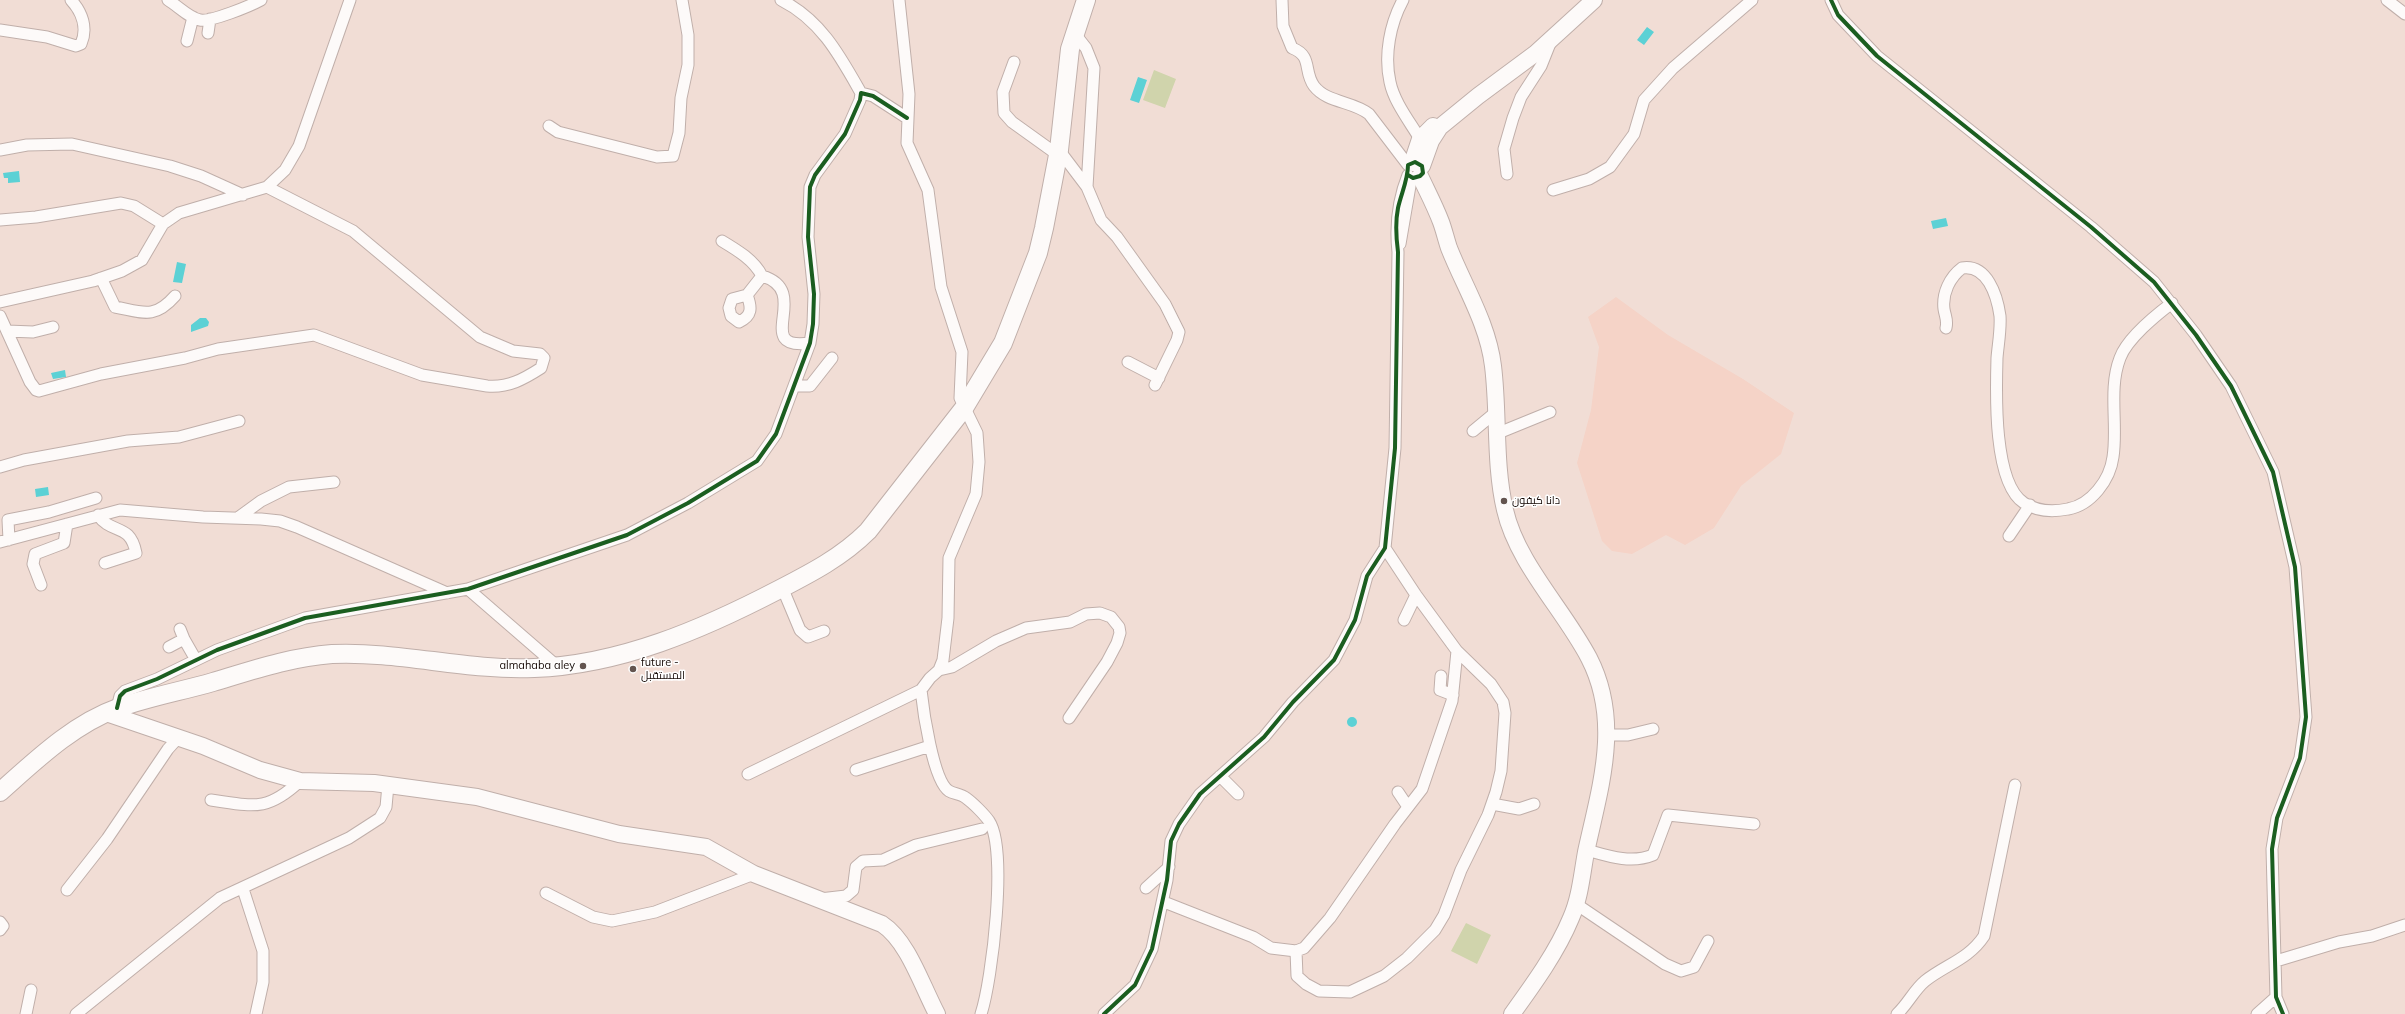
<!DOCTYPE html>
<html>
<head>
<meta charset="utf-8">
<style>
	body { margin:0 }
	canvas { display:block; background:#f1ddd5 }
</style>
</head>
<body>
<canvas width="2405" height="1014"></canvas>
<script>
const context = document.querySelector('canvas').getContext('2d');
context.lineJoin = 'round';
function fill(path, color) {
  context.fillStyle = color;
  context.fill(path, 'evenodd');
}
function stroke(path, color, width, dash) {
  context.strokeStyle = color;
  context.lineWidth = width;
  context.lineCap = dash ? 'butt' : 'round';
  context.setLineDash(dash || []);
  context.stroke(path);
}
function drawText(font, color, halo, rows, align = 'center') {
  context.font = font + ' Mulish,Cairo,sans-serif';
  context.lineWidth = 3;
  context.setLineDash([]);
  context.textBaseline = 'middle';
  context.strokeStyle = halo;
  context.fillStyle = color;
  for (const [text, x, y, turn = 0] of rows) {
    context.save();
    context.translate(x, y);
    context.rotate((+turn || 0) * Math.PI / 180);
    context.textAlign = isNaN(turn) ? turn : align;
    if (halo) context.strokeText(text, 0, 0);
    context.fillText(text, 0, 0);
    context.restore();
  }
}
fill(new Path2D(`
	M1616,297l52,38 75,44 51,34 -13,41 -40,32 -27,42 -29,17 -19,-10 -34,19 -20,-3 -10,-10 -25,-78 14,-53 8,-63 -11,-30z`), '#f5d3c7');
fill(new Path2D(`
	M1154,70l22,9 -11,29 -22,-8z
	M1466,923l25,12 -14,29 -26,-13z`), '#d0d4ac');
fill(new Path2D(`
	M1647,27l7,5 -10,13 -7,-5z
	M1138,77l9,3 -8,23 -9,-3z
	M19,171l1,11 -12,1v-5h-4l-1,-5z
	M1946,218l2,8 -15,3 -2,-8z
	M177,262l9,2 -4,19 -9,-1z
	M200,318h6l3,4 -1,4 -17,6v-7z
	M65,370l1,7 -13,2 -2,-6z
	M48,487l1,8 -13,2 -1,-8z
	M1347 722a5 5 0 1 1 10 0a5 5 0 1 1-10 0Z`), '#5cd1d5');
const street = new Path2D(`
	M168,0c10,6 21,18 32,20 11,2 50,-14 61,-20
	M781,0c40,20 59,56 80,93
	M1282,0l1,26 9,22c21,8 11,23 22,38 13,17 39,15 55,28l39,51
	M1403,0c-13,24 -19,55 -13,82 4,20 20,40 30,57
	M1831,0l7,15 39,41 214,171 63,55 42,53 35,51 42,86 22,95 11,150 -6,41 -23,60 -5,31 4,148 7,17
	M2387,0l18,14
	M0,30l47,7 29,9 5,-2c7,-16 1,-32 -10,-44
	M208,33l2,-14
	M1075,34l11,14 8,20 -7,119
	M187,41l6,-24
	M1014,62l-11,30 1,21 8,9 46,33
	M549,126l9,6 99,25 16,-1 6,-23 2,-35 7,-33v-30l-6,-35
	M0,150l27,-5 45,-1 98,22 31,10 42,19
	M1059,150l28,37 14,33 16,17 48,67 14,28 -2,8 -22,45
	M1507,174l-3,-25 9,-31 8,-21 20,-31 10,-25
	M1553,190l36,-11 21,-12 24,-33 10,-34 29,-32 79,-68
	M0,220l36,-3 85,-14 13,3 29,18
	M722,241c15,9 32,19 40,35 52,15 -12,75 48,67
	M1400,244l11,-64
	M101,278l14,29c27,5 39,13 60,-11
	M747,295c5,13 5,21 -8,27l-8,-6 -2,-8 3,-9 15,-4 15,-19
	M0,302l93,-21 29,-10 20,-11 21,-36 16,-11 88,-26 18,-17 14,-24 51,-146
	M0,316l30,66 6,8 3,1 62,-17 84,-16 33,-9 96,-14 108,40 65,11c21,2 37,-7 54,-18l3,-10 -4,-4 -27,-3 -33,-14 -127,-106 -86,-44
	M1946,328c2,-8 -1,-12 -2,-19 -2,-16 6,-32 18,-41 25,-4 35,27 38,48 1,14 -2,29 -3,42 -1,34 -4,125 27,145 14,9 29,9 44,6 23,-4 42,-29 45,-52 5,-32 -5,-68 7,-99 7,-19 36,-43 52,-55
	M7,331l26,1 20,-5
	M1128,362l31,16
	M794,386h16l22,-28
	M1473,431l23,-19
	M1496,434l54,-22
	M0,467l24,-7 104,-19 51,-4 60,-16
	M98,515c13,20 32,7 38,38l-31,10
	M239,517l22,-16 28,-14 45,-5
	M2009,536l21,-31
	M9,540l-1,-20 41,-8 47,-14
	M0,542l120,-32 83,7 58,2 19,2 17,6 150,66
	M41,585l-8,-21 2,-10 29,-11 3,-19
	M782,587l18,43 8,7 16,-6
	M468,589l90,78
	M1404,620l12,-25
	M180,629l4,10
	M169,647l15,-8 12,21
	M939,670l13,-3 44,-26 30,-13 44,-6 16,-8 14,-1 11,4 8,10 1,6 -3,10 -10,19 -38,56
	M1441,676l-1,14 13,5
	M921,690c2,19 12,91 28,101 5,3 12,3 17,7 7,5 18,16 23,23 19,28 3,160 -8,193
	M117,708l3,-12 5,-5 32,-12 60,-29 88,-32 163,-29 159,-54 61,-32 69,-42 19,-27 34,-91 3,-19 1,-30 -6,-57 2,-50 5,-12 30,-41 15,-34 1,-7 12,3 34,22
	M1608,735h20l25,-6
	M856,770l74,-24
	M748,774l173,-84 9,-12 9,-8 4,-10 5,-42 1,-60 27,-64 3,-32 -2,-29 -17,-35 2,-46 -21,-65 -13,-97 -21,-47 2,-49 -10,-94
	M1220,776l18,18
	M1398,792l10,15
	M211,800c42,6 56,12 89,-19
	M1492,804l27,5 15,-5
	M1587,850c21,6 44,14 66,5l15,-40 86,9
	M1146,888l23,-21
	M243,889l20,62v31l-7,32
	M67,890l40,-51 61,-90 10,-11
	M546,893l47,24 19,4 43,-9 99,-38
	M820,899l26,-3 7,-6 3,-23 7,-6 20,-1 33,-15 66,-16
	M1164,902l89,35 18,11 25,3 8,-3 26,-30 65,-94 27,-35 30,-88 5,-50 -41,-56 -31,-47
	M1576,904l89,60 16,7 13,-4 14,-26
	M0,922l3,4 -3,4
	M1296,951l1,25 9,8 13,7 31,1 34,-16 23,-18 28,-28 9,-15 17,-45 27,-55 8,-23 5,-21 4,-58 -2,-11 -12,-18 -34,-33
	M2276,961l63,-19 33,-6 33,-11
	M26,1014l5,-24
	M76,1014l144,-116 129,-60 31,-20 6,-11 2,-22
	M1104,1014l31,-29 17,-36 15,-69 4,-39 8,-17 21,-30 64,-57 29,-35 41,-42 21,-40 12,-44 18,-28 10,-100 3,-196c-3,-27 0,-52 10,-77
	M1897,1014c11,-10 17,-24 28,-33 20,-16 44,-22 59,-45l31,-151
	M2257,1014l19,-17`);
const secondary = new Path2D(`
	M1412,163l8,-24 13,-13
	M1422,166l9,-25 9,-14 38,-31 58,-43 58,-53
	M1420,176c7,15 15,30 21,46 3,8 5,17 8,26 15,38 39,76 44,118 6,48 1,97 12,144 12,53 59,100 84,148 33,64 11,129 -3,194 -4,22 -6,46 -15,66 -14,34 -38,67 -59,96
	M106,713l97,33 57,24 40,11 74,2 103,14 142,37 87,13 48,27 128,50c26,17 40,62 55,90`);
const primary = new Path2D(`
	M0,792c35,-31 73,-68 118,-84 31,-11 64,-17 95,-26 40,-12 78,-25 119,-28 68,-3 134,17 202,14 86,-3 169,-39 244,-78 33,-17 64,-33 90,-59l96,-123 39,-65 35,-90 6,-25 15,-78 11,-101 16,-49`);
stroke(street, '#c0afaa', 13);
stroke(secondary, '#c0afaa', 18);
stroke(primary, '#c0afaa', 20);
stroke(street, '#fdfaf9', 11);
stroke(secondary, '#fdfaf9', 16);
stroke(primary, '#fdfaf9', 18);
stroke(new Path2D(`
	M1831,0l7,15 39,41 214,171 63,55 42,53 35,51 42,86 22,95 11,150 -6,41 -23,60 -5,31 4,148 7,17
	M117,708l3,-12 5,-5 32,-12 60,-29 88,-32 163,-29 159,-54 61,-32 69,-42 19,-27 34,-91 3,-19 1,-30 -6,-57 2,-50 5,-12 30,-41 15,-34 1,-7 12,3 34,22
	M1104,1014l31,-29 17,-36 15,-69 4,-39 8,-17 21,-30 64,-57 29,-35 41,-42 21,-40 12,-44 18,-28 10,-100 3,-196c-2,-15 -3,-29 0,-44 3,-14 10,-28 10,-43l7,-3 7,4 1,7 -3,3 -7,2 -5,-3`), '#1b5e20', 4);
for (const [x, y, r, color] of [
	[1504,501,4,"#63544f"],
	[583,666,4,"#63544f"],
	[633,669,4,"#63544f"]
]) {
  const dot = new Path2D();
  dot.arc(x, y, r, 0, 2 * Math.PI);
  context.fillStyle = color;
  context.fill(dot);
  stroke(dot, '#fff', 1.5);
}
drawText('11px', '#170b07', '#fff', [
	["دانا كيفون",1512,501],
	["future -",641,663],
	["المستقبل",641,676],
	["almahaba aley",575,666,"right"]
], 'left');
</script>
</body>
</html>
